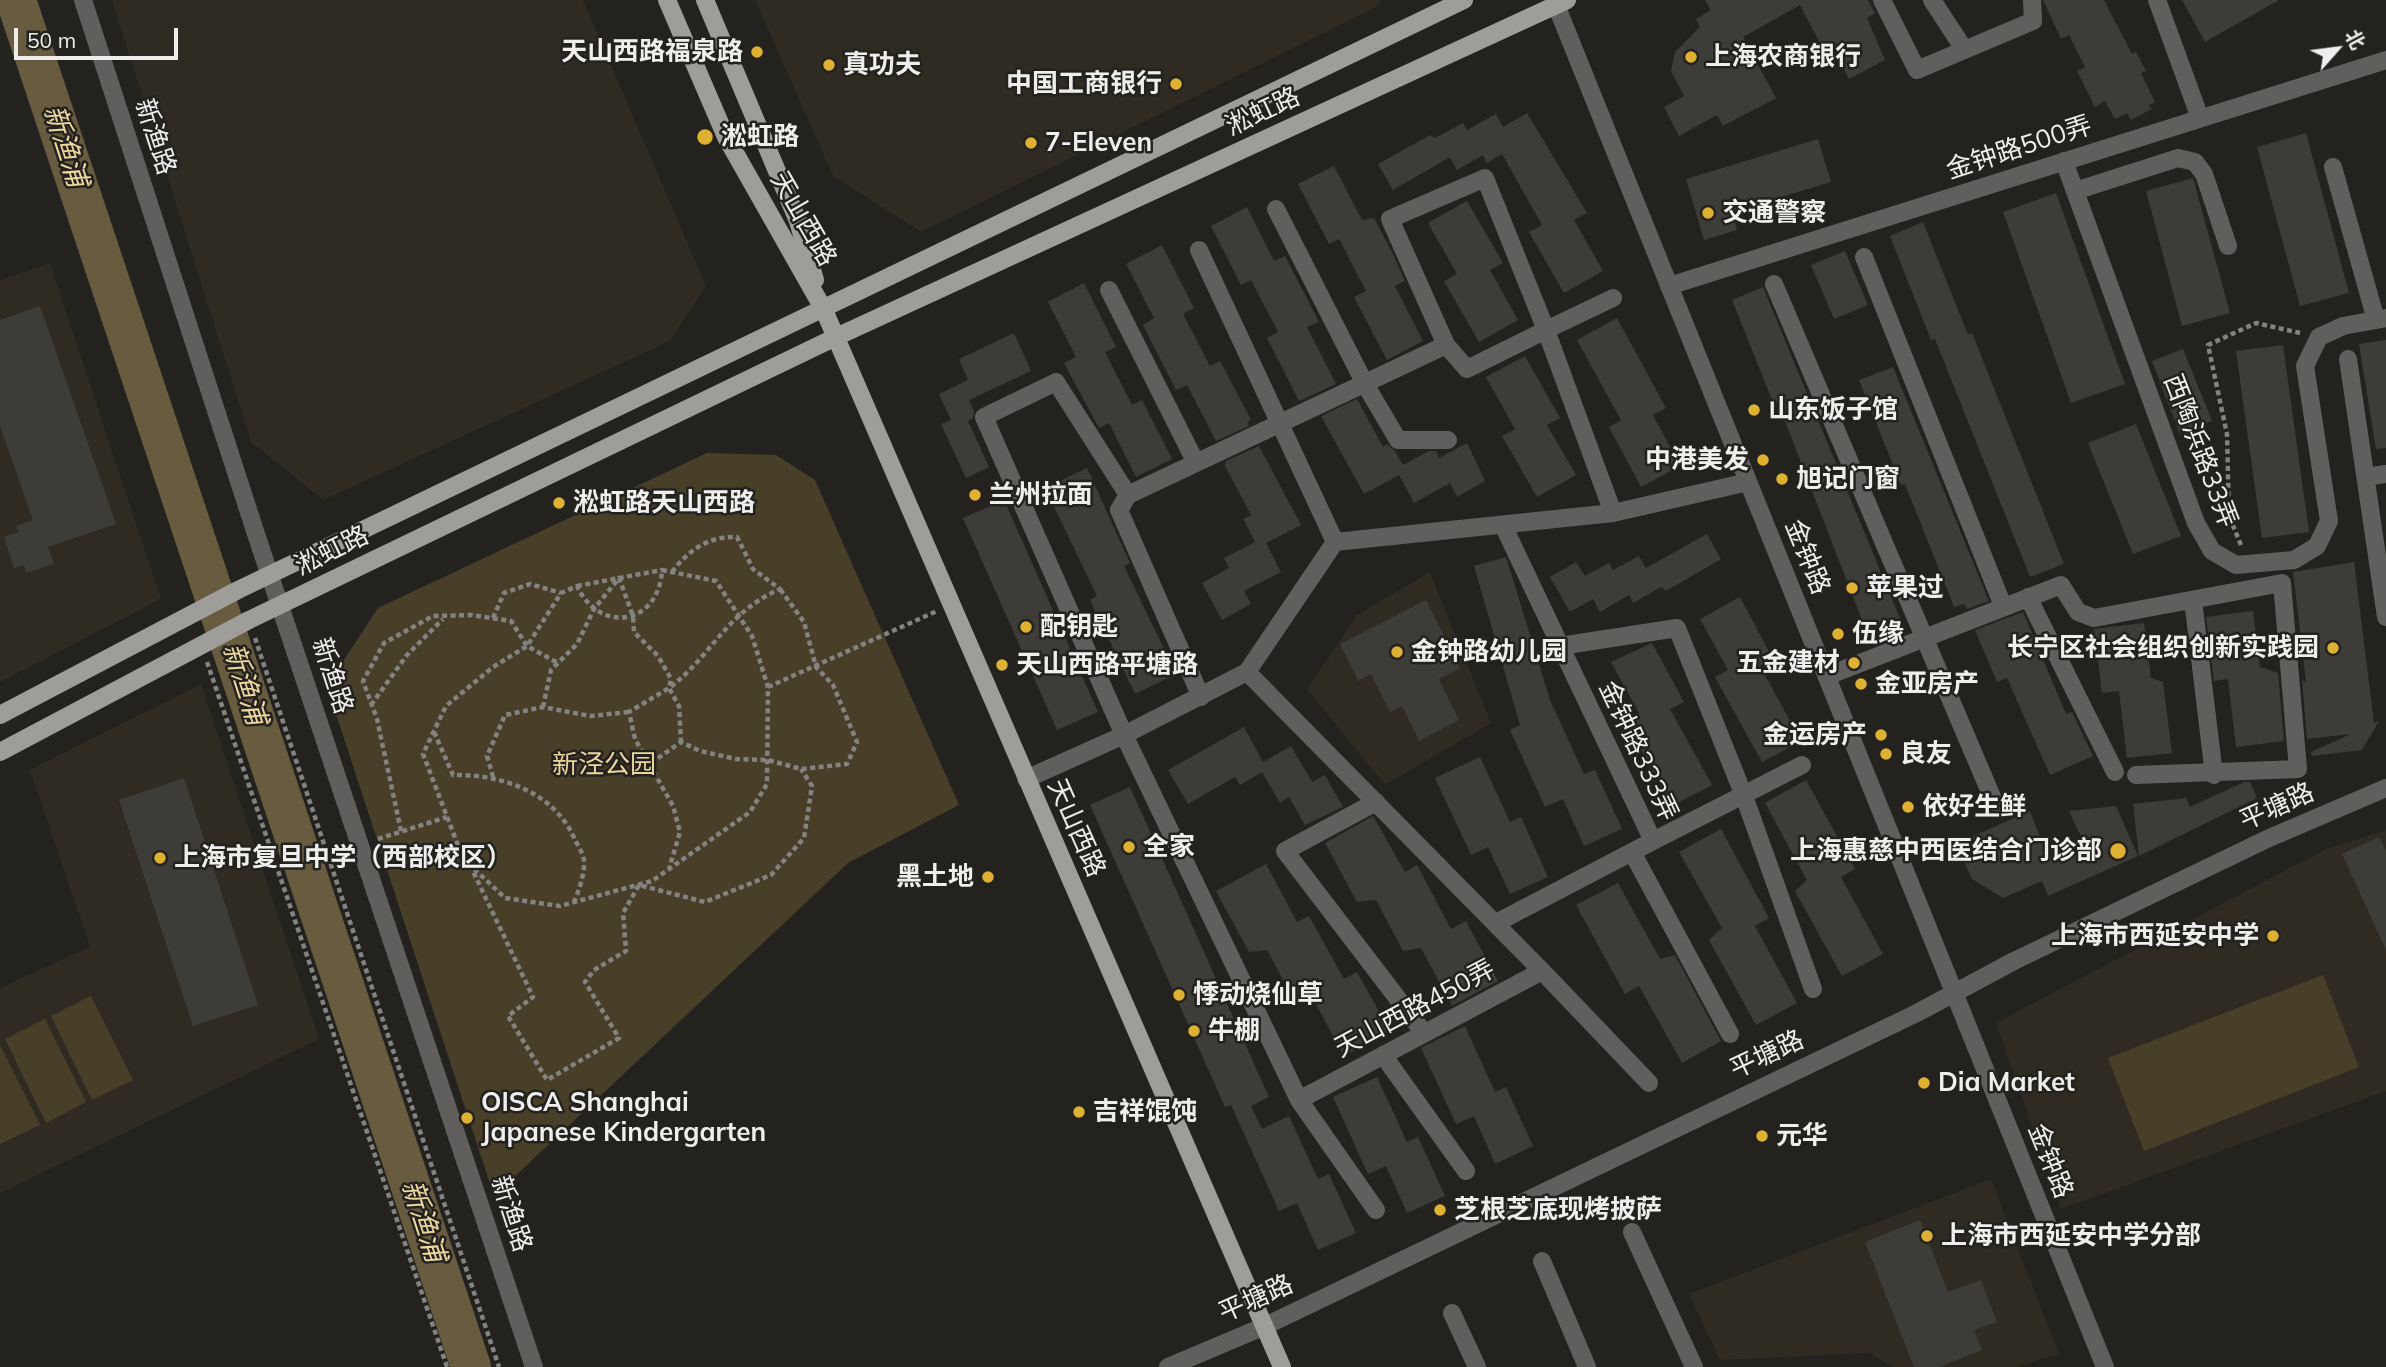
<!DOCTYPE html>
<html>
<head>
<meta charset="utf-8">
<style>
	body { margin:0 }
	#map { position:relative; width:2386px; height:1367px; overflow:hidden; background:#23221f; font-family:Mulish,"Noto Sans SC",sans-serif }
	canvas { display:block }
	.north { position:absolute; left:2302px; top:14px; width:70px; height:70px; -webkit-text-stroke:5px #23221f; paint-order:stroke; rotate:62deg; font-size:19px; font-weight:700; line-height:28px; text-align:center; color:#efeeec }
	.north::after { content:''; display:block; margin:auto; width:24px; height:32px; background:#efeeec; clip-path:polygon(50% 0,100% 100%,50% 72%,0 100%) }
	.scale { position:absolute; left:14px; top:28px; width:164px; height:32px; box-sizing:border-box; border:4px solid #efeeec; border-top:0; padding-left:9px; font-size:21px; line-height:24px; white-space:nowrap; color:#efeeec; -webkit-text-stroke:5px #23221f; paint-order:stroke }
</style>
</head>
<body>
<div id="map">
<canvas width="2386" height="1367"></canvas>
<div class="north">北</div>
<div class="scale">50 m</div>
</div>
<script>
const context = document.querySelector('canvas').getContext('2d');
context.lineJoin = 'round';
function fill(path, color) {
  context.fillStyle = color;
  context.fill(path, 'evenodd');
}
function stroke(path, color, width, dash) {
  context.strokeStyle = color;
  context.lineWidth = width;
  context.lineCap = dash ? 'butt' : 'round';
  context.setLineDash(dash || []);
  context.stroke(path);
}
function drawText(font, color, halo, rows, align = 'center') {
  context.font = font + ' Mulish,"Noto Sans SC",sans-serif';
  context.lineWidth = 5;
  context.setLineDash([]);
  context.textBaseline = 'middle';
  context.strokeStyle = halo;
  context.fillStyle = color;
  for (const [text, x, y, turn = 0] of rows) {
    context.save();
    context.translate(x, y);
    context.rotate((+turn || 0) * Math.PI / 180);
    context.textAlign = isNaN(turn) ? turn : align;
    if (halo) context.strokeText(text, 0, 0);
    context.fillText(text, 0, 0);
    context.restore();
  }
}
fill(new Path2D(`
	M112,0h471l123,286 -36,55 -347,159 -72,-58z
	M755,0h627l-6,7 -455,225 -88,-56z
	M50,263l111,336 -161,83v-402z
	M1430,572l61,151 -106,62 -78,-96 50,-74z
	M201,684l118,355 -319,154v-205l90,-41 -60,-177z
	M2386,830v261l-325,118 -65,-186 330,-174z
	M1991,1179l68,175 -43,13h-123l-24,-14 -149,7 -31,-66z`), '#2f2b23');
fill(new Path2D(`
	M707,453l69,2 39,25 144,325 -111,58 -354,333 -161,-491 5,-36 40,-61z
	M2323,975l36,92 -215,84 -36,-93z
	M91,996l42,84 -41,20 -41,-84z
	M45,1019l41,83 -40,21 -41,-84z
	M0,1045l40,80 -40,19z`), '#483f29');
stroke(new Path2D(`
	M16,0l455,1367`), '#675c3f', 40);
fill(new Path2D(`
	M1705,0h163l7,13 -8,5 18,42 -36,19 -19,-36 -8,4 -22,-42 -57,32 33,61 -53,28 -6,-11 -38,21 -15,-29 20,-11 -13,-25 4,-19 25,-25 -4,-8 15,-9z
	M2043,0h61l28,54 4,-2 10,19 -5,2 14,29 -6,3 3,4 -21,11 -4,-7 -12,6 -10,-18 -10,6 -18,-36 8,-4 -16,-32 -8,4z
	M2182,0h97l-74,42z
	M1527,113l60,100 -13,7 29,51 -39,22 -35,-61 13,-7 -40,-71 -15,9 -4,-8 -26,15 -7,-13 -57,33 -15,-26 52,-29 5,3 28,-15 4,7 29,-16 7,13z
	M2306,133l43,160 -49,13 -43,-159z
	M1818,139l13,43 -99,30 5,18 -33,10 -18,-61z
	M1334,166l28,54 12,-2 19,36 12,27 -10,5 28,55 -36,19 -33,-63 12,-6 -27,-52 -10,5 -31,-60z
	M2193,178l37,135 -48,13 -36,-135z
	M2056,193l69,191 -54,19 -68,-191z
	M1467,201l36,62 -13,7 28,50 -39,22 -35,-61 13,-7 -29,-51z
	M1247,207l27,54 11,-5 34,66 -12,5 29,57 -37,17 -32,-63 11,-6 -27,-52 -10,5 -30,-59z
	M1923,222l45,113 4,-2 92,231 -34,13 -95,-238 -4,1 -41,-104z
	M1162,245l32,63 -11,6 27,52 10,-5 31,59 -4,2 2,4 -33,15 -29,-56 -11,5 -33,-65 11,-7 -28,-54z
	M1845,251l23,54 -34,14 -23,-54z
	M1084,283l32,64 -11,5 27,53 10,-5 30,59 -36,18 -27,-54 -10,5 -35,-65 12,-6 -28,-55z
	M1763,287l143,346 -34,13 -94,-243 -4,2 -42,-105z
	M40,306l76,218 -68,23 6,17 -28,9 -2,-8 -10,3 -10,-31 14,-5 -2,-6 17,-6 -33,-94v-106z
	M1617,318l49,90 -13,7 27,51 -39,21 -32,-60 12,-7 -44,-80z
	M1014,333l17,38 -62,29 5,11 -1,7 -5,3 21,46 -23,11 -25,-54 10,-4 -12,-26 29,-14 -9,-21z
	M2386,340v108l-10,1 -17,-105z
	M2283,345l26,187 -47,6 -26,-187z
	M2183,349l29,72 -32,13 -28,-73z
	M1525,356l35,62 -13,7 29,50 -39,22 -35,-61 13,-7 -29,-52z
	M1893,367l96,234 -22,8 -3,-5 -10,3 -49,-123 -4,1 -42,-105z
	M1357,399l26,48 4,-3 8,7 8,14 26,-14h7l3,7 28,-15 18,38 -28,16 -7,-14 -36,20 -15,-28 -35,19 -43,-78z
	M2136,424l45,112 -48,18 -45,-111z
	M1259,446l42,79 -35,18 15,29 -37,19 7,13 -29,16 -20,-37 27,-15 -5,-10 31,-16 -12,-23 8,-4 -26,-49 1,-5z
	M1087,468l43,95 -6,3 52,108 -41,20 -45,-94 7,-4 -52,-108z
	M1004,500l94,212 -41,18 -94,-212z
	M1707,534l14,25 -55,32 -5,-4 -28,16 -4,-8 -29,17 -7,-13 -23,13 -20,-35 26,-15 9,14 24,-13 4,7 26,-14 7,12z
	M1506,557l44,143 34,74 11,-4 27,59 -38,17 -21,-47 -18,8 -35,-77 10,-5 -46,-159z
	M2354,562l20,161 5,-2 -17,29 -50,6 -1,-4 40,-18 -44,5 -5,-59 4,2 -13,-110z
	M1740,597l33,62 -13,7 41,75 -39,21 -47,-85 13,-7 -28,-51z
	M1426,600l34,68 -21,11 20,41 -40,21 -17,-35 -12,6 -19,-38 -13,7 -18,-37z
	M2253,611l7,56 18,6 6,68 -48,6 -8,-68 -14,2 -8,-64z
	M2023,612l43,102 6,-2 21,44 -43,19 -43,-97 -10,4 -22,-52z
	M2144,623l7,55 12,4 9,71 -45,5 -8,-67 -17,2 -8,-64z
	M1652,643l32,59 -14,7 42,76 -40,21 -47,-85 14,-8 -28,-51z
	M1244,727l19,35 28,-16 21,36 13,-7 18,32 -38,18 -16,-28 -9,6 -18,-31 -22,13 -5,-8 -47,27 -20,-34z
	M1480,757l30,65 11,-5 27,60 -38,17 -22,-47 -17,8 -36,-77z
	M184,778l74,227 -65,21 -74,-226z
	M1806,780l49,89 -14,8 42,77 -41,22 -47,-85 12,-11 -42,-77z
	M2244,782h6l7,16 -118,58 -6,-52 53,-6 4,9z
	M1130,787l139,310 -18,9 11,23 27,-13 29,63 11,-5 27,59 -38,17 -21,-47 -18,8 -48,-106 -6,2 -135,-302z
	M2116,806l22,50 -90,40 -6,-15 -39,17 -31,-19 -16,-35 74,-33 18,46 36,-14 -15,-32z
	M1373,816l32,56 12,-7 34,64 15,-8 32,60 -46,25 -31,-58 -18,3 -27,-51 -19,2 -32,-59z
	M1721,829l48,89 -14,8 42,77 -41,22 -47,-85 13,-12 -43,-76z
	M2379,837l7,14v99l-44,-96z
	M1266,864l31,58 12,-6 35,63 13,-7 33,59 -46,25 -31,-57 -18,3 -28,-52 -18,2 -33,-61z
	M1618,883l42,76 15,-4 46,86 -39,22 -43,-77 -14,8 -49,-89z
	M1465,1026l30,66 11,-5 27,59 -38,18 -21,-48 -18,8 -35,-76z
	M1377,1077l30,65 11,-5 27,59 -38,17 -21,-47 -18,8 -35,-77z
	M1920,1220l28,72 33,-12 16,42 -23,8 8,20 -43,17h-25l-49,-125z`), '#3d3c39');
stroke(new Path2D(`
	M2241,545l-12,-29 -2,-82 -19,-89 48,-22 44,10
	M662,570l54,11 36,55 16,51 -1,97 -17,28 -98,69 -92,25 -55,-8 -37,-35 -9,-15 -36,-94 23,-48 47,-39 34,-21 34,-53 16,-7c23,49 82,39 85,-16z
	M672,572c17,-22 36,-36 65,-35l16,32 27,20c-56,25 -67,66 -111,99l10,18 2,36
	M577,586l85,-16
	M493,618l11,-25 26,-9 31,9
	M255,638l244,729
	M207,662l240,705
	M768,687l169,-76
	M371,705l36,-50 36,-36
	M543,707l8,-37 26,-26 17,-35 25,-31 14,38 1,16 24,24 13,23 -2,9 -40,24 6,27 38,67 7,26 -11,37
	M434,732l19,43c48,-1 102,17 122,65 3,6 8,13 9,20 1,14 -5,30 -10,42
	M651,763l30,-21 19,9 36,8 32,1 33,9 46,-5 10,-22 -24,-57 -17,-18 -12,-45 -24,-33
	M493,777l-6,-21 18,-41 38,-8 47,9 39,-4
	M401,831l-24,-112 -14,-38 21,-38 49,-27 38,-1 40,6 16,25 31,17
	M378,839l69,-22
	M470,865l63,132 -25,19 39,64 72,-42 -34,-56 9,-12 32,-19 -3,-38 16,-28 66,17 66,-27 33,-37 8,-52 -11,-17`), '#848381', 4.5, [5, 3.5]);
stroke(new Path2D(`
	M83,0l173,534 278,833
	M1554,0l551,1367
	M1882,0l35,70 116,-49 -1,-21
	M1932,0l32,49
	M2157,0l43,118
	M2064,161l132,362 16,28 24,14 58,-5 23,-14 12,-25 -24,-155 14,-29 24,-11 43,-8
	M2333,167l43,153
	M2075,191l103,-33 17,4 9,12 24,72
	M1276,209l89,175 33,56h50
	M1864,257l139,349
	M1774,284l221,520
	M1669,286l717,-226
	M1109,290l87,173
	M1446,345l-56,-126 95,-41 61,152 67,-32
	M2348,359l38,258
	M2366,477l20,-3
	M1128,495l-72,-113 -72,35 140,318 175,365 243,-129 -295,-299
	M1335,542l278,-29 135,-31
	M2028,597l87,175
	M2193,600l21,175
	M1560,646l117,-18 67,168 69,193
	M1827,676l234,-91 17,27 16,6 188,-35 16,186 -162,6
	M1201,697l-82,-187 9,-15 318,-150 21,24 79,-39 67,183
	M1026,779l98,-44 123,-63 88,-130 -136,-292
	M1376,802l-91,49 139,182
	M1653,841l149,-76
	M1632,852l98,182
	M1496,923l157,-82 -150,-316
	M1542,971l107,112
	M1383,1055l83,116
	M1299,1100l77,110
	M1632,1232l62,135
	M1542,1261l45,106
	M1452,1313l25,54
	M1168,1367l97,-41 652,-313 97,-52 253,-122 119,-51`), '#605f5e', 18);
stroke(new Path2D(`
	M667,0l59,137 98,173 458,1057
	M705,0l93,221 17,59
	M0,715l238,-125 1226,-590
	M0,752l249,-132 587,-283 731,-337`), '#9f9d9a', 18);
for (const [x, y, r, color] of [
	[757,52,7,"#deb133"],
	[1691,57,7,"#deb133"],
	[829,65,7,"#deb133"],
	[1176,84,7,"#deb133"],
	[705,137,9,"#deb133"],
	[1031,143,7,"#deb133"],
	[1708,213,7,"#deb133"],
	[1754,410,7,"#deb133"],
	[1763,460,7,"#deb133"],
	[1782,479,7,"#deb133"],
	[975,495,7,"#deb133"],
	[559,503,7,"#deb133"],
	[1852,588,7,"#deb133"],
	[1026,627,7,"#deb133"],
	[1838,634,7,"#deb133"],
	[2333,648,7,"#deb133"],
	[1397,652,7,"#deb133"],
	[1854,663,7,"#deb133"],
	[1002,665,7,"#deb133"],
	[1861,684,7,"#deb133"],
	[1881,735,7,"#deb133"],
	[1886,754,7,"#deb133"],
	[1908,807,7,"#deb133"],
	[1129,847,7,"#deb133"],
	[2118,851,9,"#deb133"],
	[160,858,7,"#deb133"],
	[988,877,7,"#deb133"],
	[2273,936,7,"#deb133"],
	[1179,995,7,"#deb133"],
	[1194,1031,7,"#deb133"],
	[1924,1083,7,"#deb133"],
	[1079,1112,7,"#deb133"],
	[467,1118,7,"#deb133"],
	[1762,1136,7,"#deb133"],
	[1440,1210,7,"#deb133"],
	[1927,1236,7,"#deb133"]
]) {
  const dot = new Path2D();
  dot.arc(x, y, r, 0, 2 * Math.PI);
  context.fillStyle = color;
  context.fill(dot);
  stroke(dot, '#23221f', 2.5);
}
drawText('bold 26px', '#efeeec', '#23221f', [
	["天山西路福泉路",743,52,"right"],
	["上海农商银行",1705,57],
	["真功夫",843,65],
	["中国工商银行",1162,84,"right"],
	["淞虹路",721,137],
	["7-Eleven",1045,143],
	["交通警察",1722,213],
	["山东饭子馆",1768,410],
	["中港美发",1749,460,"right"],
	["旭记门窗",1796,479],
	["兰州拉面",989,495],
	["淞虹路天山西路",573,503],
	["苹果过",1866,588],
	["配钥匙",1040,627],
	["伍缘",1852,634],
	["长宁区社会组织创新实践园",2319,648,"right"],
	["金钟路幼儿园",1411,652],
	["五金建材",1840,663,"right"],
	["天山西路平塘路",1016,665],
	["金亚房产",1875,684],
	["金运房产",1867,735,"right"],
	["良友",1900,754],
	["依好生鲜",1922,807],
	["全家",1143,847],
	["上海惠慈中西医结合门诊部",2102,851,"right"],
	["上海市复旦中学（西部校区）",174,858],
	["黑土地",974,877,"right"],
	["上海市西延安中学",2259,936,"right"],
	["悸动烧仙草",1193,995],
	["牛棚",1208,1031],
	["Dia Market",1938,1083],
	["OISCA Shanghai",481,1103],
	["Japanese Kindergarten",481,1133],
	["吉祥馄饨",1093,1112],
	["元华",1776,1136],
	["芝根芝底现烤披萨",1454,1210],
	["上海市西延安中学分部",1941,1236]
], 'left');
drawText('26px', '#efeeec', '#23221f', [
	["淞虹路",1263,112,-25],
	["新渔路",155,137,72],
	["金钟路500弄",2019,148,-18],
	["天山西路",803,219,60],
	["西陶浜路33弄",2200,451,69],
	["淞虹路",332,551,-26],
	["金钟路",1807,557,68],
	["新渔路",332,676,72],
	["金钟路333弄",1638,751,65],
	["平塘路",2277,807,-24],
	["天山西路",1076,828,66],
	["天山西路450弄",1415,1009,-28],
	["平塘路",1767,1055,-25],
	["金钟路",2050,1161,68],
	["新渔路",511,1214,72],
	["平塘路",1256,1299,-24]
]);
drawText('26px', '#ebd49e', '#23221f', [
	["新泾公园",604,765]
]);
drawText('italic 28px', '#edd7a0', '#23221f', [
	["新渔浦",65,146,72],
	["新渔浦",244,684,72],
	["新渔浦",423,1221,72]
]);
</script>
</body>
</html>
